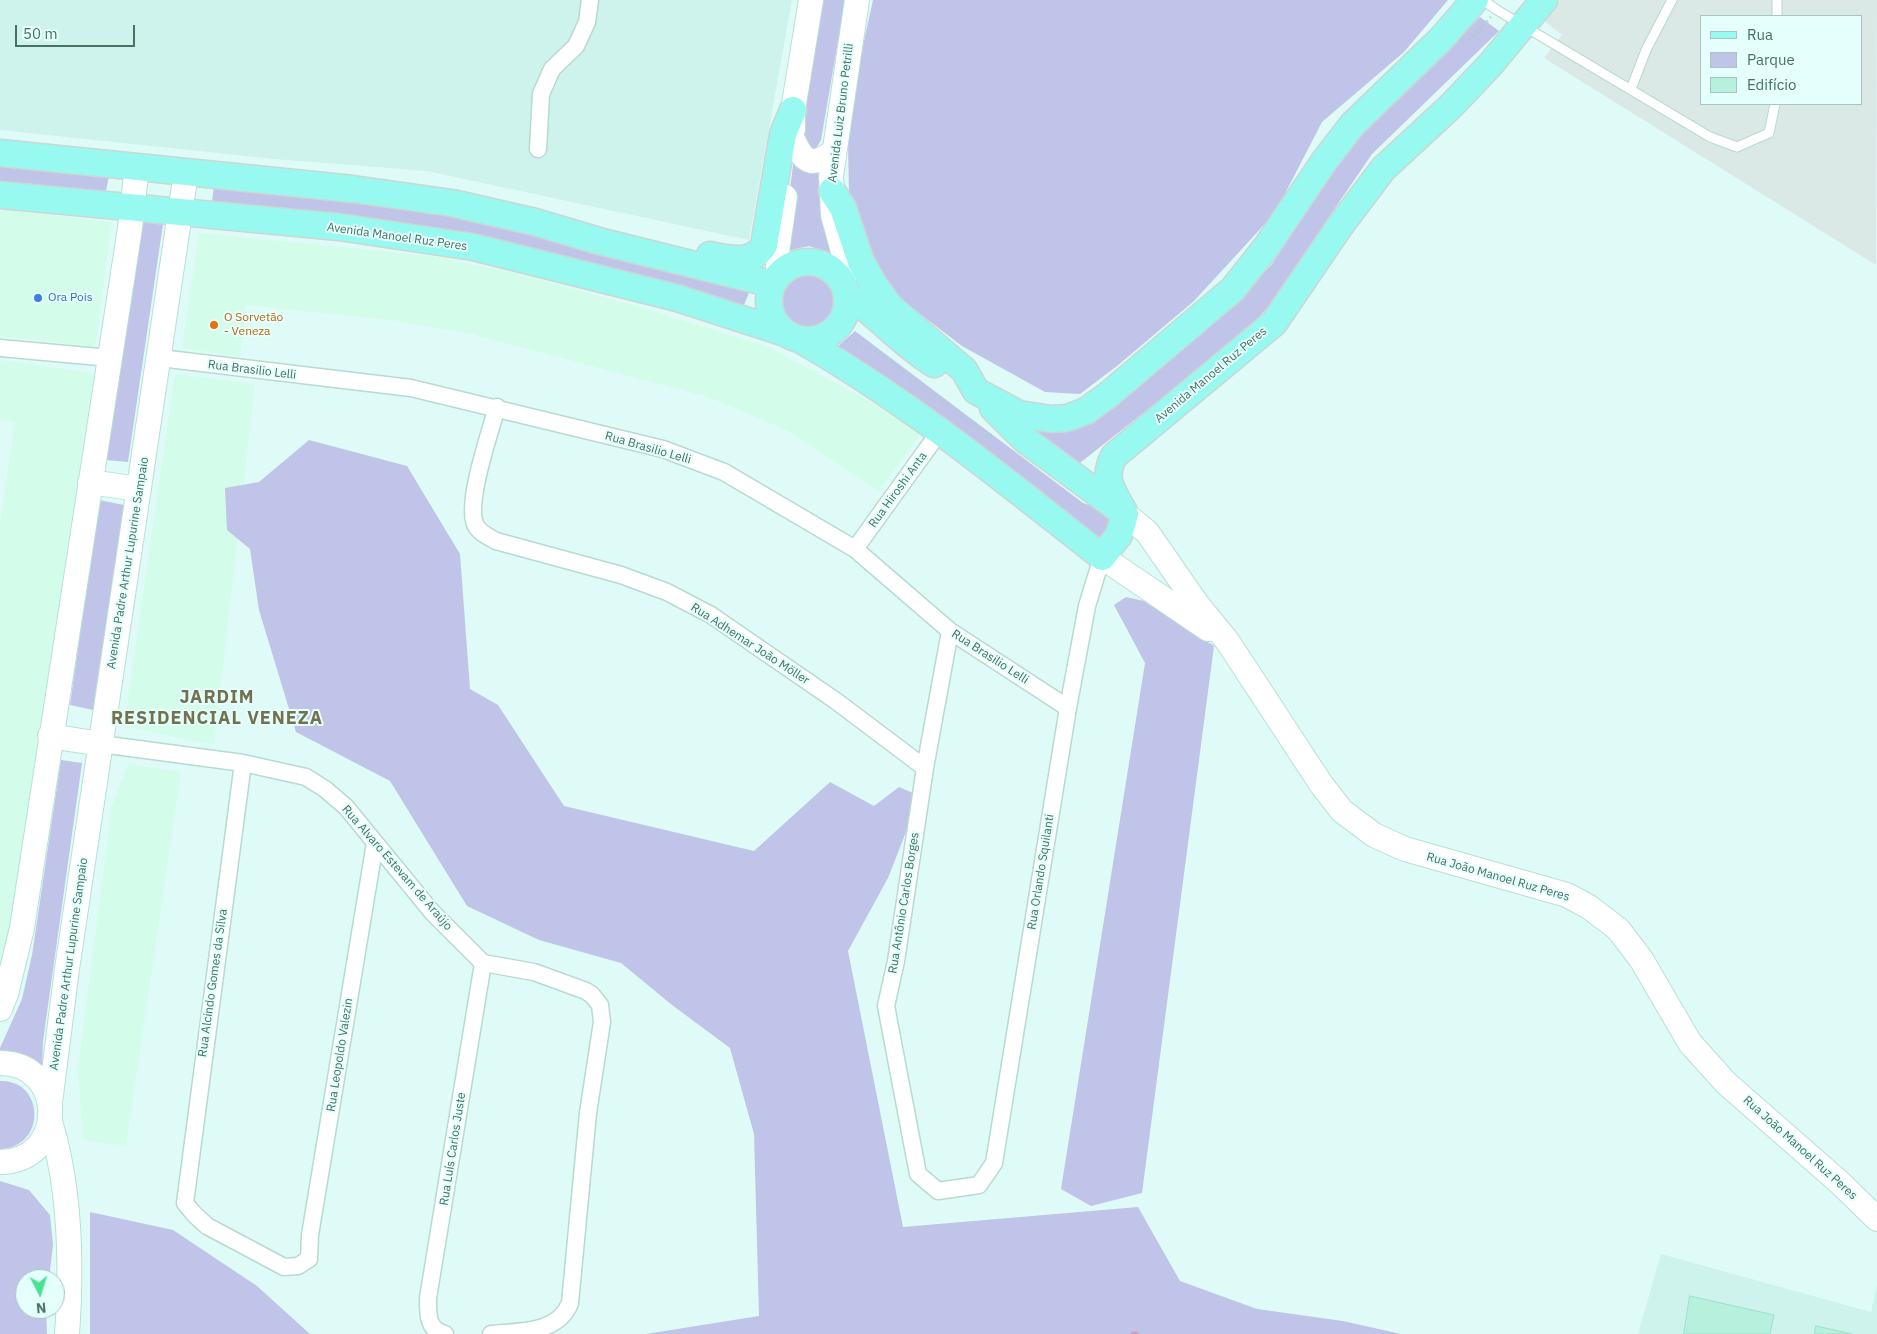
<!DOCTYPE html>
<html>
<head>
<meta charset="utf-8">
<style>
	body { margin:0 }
	#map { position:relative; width:1877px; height:1334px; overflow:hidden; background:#dffbf8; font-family:"IBM Plex Sans",sans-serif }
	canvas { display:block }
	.legend { position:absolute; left:1700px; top:15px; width:162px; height:90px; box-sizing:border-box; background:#e5fffc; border:1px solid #a6c6be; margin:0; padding:6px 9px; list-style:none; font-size:15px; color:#487162 }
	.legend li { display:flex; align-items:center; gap:10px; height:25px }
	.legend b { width:25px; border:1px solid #a6c6be }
	.north { position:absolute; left:15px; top:1269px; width:50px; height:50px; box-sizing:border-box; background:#e5fffc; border:1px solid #a6c6be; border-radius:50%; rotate:175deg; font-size:14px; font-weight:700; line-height:20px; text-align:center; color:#487162 }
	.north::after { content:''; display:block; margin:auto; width:18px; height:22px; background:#46e395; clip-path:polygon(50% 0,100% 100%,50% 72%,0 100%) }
	.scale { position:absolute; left:15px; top:25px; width:120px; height:22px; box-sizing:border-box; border:2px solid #487162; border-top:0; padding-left:6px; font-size:15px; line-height:18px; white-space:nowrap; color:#487162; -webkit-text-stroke:4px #e5fffc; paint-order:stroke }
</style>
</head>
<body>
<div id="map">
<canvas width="1877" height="1334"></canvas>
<ul class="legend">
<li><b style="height:6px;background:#98f9f0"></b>Rua</li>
<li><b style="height:14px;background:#bfc4e8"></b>Parque</li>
<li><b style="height:14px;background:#b8f0de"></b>Edifício</li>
</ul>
<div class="north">N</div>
<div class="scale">50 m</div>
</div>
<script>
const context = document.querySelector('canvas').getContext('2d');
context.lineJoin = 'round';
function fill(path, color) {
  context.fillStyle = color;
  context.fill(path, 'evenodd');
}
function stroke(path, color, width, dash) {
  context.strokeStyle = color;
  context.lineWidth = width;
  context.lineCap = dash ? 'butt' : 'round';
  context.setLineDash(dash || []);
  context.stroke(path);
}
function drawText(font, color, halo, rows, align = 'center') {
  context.font = font + ' "IBM Plex Sans",sans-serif';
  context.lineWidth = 4;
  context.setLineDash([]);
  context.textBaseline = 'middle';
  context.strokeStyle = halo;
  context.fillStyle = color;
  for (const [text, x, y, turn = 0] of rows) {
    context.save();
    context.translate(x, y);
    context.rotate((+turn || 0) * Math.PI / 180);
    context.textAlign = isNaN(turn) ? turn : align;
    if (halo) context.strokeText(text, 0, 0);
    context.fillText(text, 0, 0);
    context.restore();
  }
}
fill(new Path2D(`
	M0,0h792l-43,240 -322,-69 -153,-12 -274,-29z
	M1661,1254l210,58 6,-27v49h-239z`), '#cef3ec');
fill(new Path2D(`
	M0,209l112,13 -17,125 -95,-11z
	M199,233l233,23 83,17 121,33 132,41 122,65 30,22 -41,57 -93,-61 -75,-32 -239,-64 -74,-13 -152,-16 -6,52 -58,-9z
	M0,360l94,13 -89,583 -5,15v-448l15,-101 -15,-2z
	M175,374l80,10 -41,361 -90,-19z
	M128,764l53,8 -55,374 -43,-6 -5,-71 34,-264z`), '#d3fcea');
fill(new Path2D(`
	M1560,0h317l-1,265 -332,-207 18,-23 -19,-15zM1701,16h160v88h-160z`), '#dbe9e6');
fill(new Path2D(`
	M822,0h23l-24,140 -7,12 -16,-13z
	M873,0h575l-44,52 -82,70 -47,91 -81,88 -77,65 -37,28 -35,-2 -83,-46 -80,-61 -33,-92 -1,-50 14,-93z
	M1480,17l19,14 -127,123 -105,154 -21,24 -170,134 -58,-42 40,9 36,-13 148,-125 30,-31 57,-90 32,-40z
	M794,158l25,5 1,25 16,67 -27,-9 -27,6z
	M0,164l109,12 -3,15 -106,-10z
	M214,185l194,19 344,81 -10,25 -250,-71 -88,-16 -192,-21z
	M141,221l22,3 -35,238 -22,-2z
	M777 301a30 30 0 1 1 60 0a30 30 0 1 1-60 0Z
	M855,331l228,172 16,5 16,11 -13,20 -7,-2 -181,-141 -78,-48z
	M309,440l98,26 53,88 10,135 28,16 66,101 190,45 76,-69 44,24 25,-19 14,6 -7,39 -18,46 -40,73 55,276 235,-20 42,74 77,28 86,12 58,13h-755l113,-18 -5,-182 -24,-86 -58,-43 -51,-42 -82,-23 -72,-34 -77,-125 -94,-49 -37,-122 -9,-61 -23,-19 -2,-42 34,-6z
	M99,500l25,5 -31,205 -23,-5z
	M1126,597l18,4 70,45 -72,547 -51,13 -30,-17 84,-526 -31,-58z
	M61,760l21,3 -39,278 -1,29 -42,-14v-8l22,-49 10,-44z
	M0,1081c44,-2 48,66 0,68z
	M0,1181l29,9 21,25 3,30 -4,34h-24v30h21l1,25h-47z
	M90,1212l83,18 84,56 53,48h-220z`), '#bfc4e8');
stroke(new Path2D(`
	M1133,1334h3`), '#d59bbc', 5);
const building = new Path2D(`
	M1690,1296l84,19 -4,19h-86z
	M1816,1326l36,8h-37z`);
fill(building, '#b8f0de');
stroke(building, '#98e2c9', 1);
const lane = new Path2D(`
	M1483,0l14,10 213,127 27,10 32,-14 6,-29
	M1777,16v-16
	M1631,89l15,-39 26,-50`);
const street = new Path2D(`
	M538,149l3,-55 11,-25 24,-23 11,-24 3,-22
	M0,348l110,10
	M160,358l251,30 252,61 61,23 131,77 95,82 118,77
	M497,407c-7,26 -31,94 -22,117 3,8 14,13 21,17l125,34 46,17 44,23 125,86 89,67
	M855,549l85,-118
	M950,631l-25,137 -29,193 -10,45 32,168 20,17 41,-6 15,-22 74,-455 19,-102 15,-49
	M101,744l142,19 63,14 19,12 21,18 86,105 51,51 51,9 52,19 6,4 8,10 2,17 -14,91 -18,190c-12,31 -51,28 -79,31
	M243,763l-58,440 9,11 13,12 77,41 14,-1 11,-7 1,-24 65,-392
	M445,1334c-18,-4 -17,-20 -17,-36l55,-335`);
const secondary = new Path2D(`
	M793,129v-19l18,-110
	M793,139c10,24 20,29 41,12
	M779,274l-2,-22 8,-55
	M844,285v-30l-11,-40 -2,-39 26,-176
	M90,482l49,7
	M1125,514l22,18 50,72 31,38 93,142 21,27 32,24 31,14 162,46 22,12 29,22 23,30 49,84 36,40 113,99 38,37
	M1102,557l106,72
	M50,736l51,8
	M0,1009l6,-15 16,-66 108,-700 7,-61
	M0,1063c67,0 67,99 0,99
	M50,1103l17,-134 119,-796
	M51,1125c20,67 21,140 16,209`);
const primary = new Path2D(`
	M0,153l353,36 99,14 83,19 64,19 173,43
	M832,191l11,17 18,54 13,23 16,22 74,63 12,21 43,23 32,5 16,-1 19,-7 22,-16 125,-106 34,-43 58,-86 27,-35 89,-86 34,-39
	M0,195l339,32 134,20 204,51 108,35
	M710,255c19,4 43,10 54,-10l19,-111 10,-24
	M769 301a39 39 0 1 1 78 0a39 39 0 1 1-78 0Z
	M847,294c31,22 55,50 87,70
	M799,339c109,62 205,141 303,218l17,-22 6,-21
	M993,408l31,31 96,71
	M1125,514c-11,-22 -24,-34 -11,-58l160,-133 66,-97 43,-57 68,-63 39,-41 54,-65`);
stroke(lane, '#b7dad1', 11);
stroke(street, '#b7dad1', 19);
stroke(secondary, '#b7e1d6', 26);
stroke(primary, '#ccd7d3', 29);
stroke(new Path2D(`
	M1470,40l21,-23
	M846,342l28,8 113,86h6`), '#9bd4c1', 3, [1, 4]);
stroke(lane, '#fff', 9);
stroke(street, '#fff', 16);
stroke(secondary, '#fff', 24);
stroke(primary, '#98f9f0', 26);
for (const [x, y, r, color] of [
	[38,298,5,"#3f7fe0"],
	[214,325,5,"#e8710a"]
]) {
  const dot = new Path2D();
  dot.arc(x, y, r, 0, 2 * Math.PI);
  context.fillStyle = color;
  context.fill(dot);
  stroke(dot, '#e5fffc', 2);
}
drawText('12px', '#487162', '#e5fffc', [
	["Avenida Luiz Bruno Petrilli",841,113,-83],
	["Avenida Manoel Ruz Peres",397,237,8],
	["Rua Brasilio Lelli",252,370,7],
	["Avenida Manoel Ruz Peres",1211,375,-40],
	["Rua Brasilio Lelli",648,448,16],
	["Rua Hiroshi Anta",898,490,-54],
	["Avenida Padre Arthur Lupurine Sampaio",128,563,-81],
	["Rua Adhemar João Möller",750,644,33],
	["Rua Brasilio Lelli",990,657,33],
	["Rua Alvaro Estevam de Araújo",397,868,49],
	["Rua Orlando Squilanti",1041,872,-81],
	["Rua João Manoel Ruz Peres",1498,877,16],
	["Rua Antônio Carlos Borges",904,903,-81],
	["Avenida Padre Arthur Lupurine Sampaio",69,964,-82],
	["Rua Alcindo Gomes da Silva",213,983,-82],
	["Rua Leopoldo Valezin",340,1055,-81],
	["Rua João Manoel Ruz Peres",1800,1148,42],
	["Rua Luís Carlos Juste",453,1149,-81]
]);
drawText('12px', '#366cbe', '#e5fffc', [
	["Ora Pois",48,298]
], 'left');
drawText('12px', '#c56008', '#e5fffc', [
	["O Sorvetão",224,318],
	["- Veneza",224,332]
], 'left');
context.letterSpacing = '1px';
drawText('bold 18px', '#73714e', '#e5fffc', [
	["JARDIM",217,698],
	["RESIDENCIAL VENEZA",217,719]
]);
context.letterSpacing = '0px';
</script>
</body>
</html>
